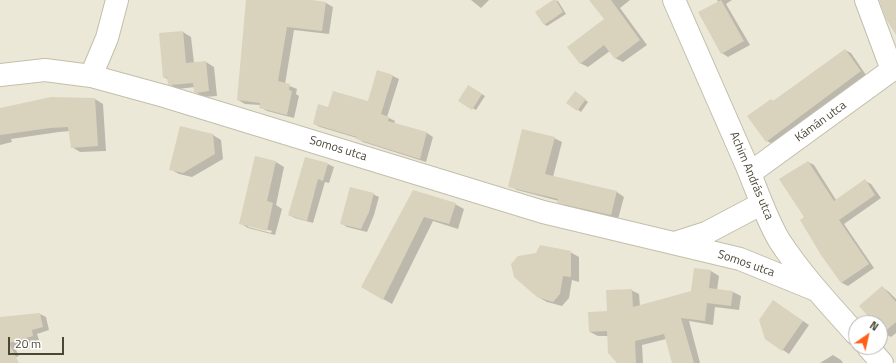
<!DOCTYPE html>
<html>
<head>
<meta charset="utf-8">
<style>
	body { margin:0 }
	#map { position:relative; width:896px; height:363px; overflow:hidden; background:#f6f5ea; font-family:"Titillium Web",sans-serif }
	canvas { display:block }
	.north { position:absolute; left:848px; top:315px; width:40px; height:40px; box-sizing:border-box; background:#fff; border:1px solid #b7b5af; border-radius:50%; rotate:34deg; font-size:11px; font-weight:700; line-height:16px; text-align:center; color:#4b4737 }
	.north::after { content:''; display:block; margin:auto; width:14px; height:18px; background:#ff6018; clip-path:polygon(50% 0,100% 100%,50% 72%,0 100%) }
	.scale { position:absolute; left:8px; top:337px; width:56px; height:18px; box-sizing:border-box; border:2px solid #4b4737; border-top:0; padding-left:5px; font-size:12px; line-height:14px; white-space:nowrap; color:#4b4737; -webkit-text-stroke:3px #fff; paint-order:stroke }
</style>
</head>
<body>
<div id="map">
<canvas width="896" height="363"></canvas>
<div class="north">N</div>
<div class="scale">20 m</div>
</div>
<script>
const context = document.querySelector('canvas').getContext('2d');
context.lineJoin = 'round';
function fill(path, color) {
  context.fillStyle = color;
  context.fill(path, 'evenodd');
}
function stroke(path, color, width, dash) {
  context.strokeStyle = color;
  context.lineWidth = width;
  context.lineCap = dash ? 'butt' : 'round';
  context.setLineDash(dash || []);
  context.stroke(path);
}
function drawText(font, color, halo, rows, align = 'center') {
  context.font = font + ' "Titillium Web",sans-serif';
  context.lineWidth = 3;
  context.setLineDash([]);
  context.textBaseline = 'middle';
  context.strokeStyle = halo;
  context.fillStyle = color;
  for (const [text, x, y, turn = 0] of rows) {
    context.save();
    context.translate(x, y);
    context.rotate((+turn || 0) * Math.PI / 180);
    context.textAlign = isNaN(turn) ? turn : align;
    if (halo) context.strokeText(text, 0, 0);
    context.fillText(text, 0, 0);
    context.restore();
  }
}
fill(new Path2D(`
	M0,0h896v363h-896zM856,323h24v24h-24z`), '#ebe8d7');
fill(new Path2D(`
	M247,0h57l22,3 7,4 -4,27 -35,-4 -9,54 12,5 -1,5 3,2 -5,22 -27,-7 -7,-4v-2l-15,-1 -7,-4z
	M471,0h18l-8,8z
	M554,0l4,1 8,13 -19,12 -3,-2z
	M590,0h40l-10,8 27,37 -24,17 -8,-4 -5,-7 -22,16 -8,-4 25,-44z
	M717,0h15l-6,4 24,41 -22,12 -6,-4 -3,-50z
	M183,32l8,5 3,26 12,-1 8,5 3,29 -13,1 -9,-5v-5l-17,2 -9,-5v-4l-5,-3z
	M845,50l6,3 15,22 -93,69 -6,-3 4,-41 3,1z
	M378,71l15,5 6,3 -12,38 8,4 -1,3 33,9 6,4 -7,25 -63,-20 -6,-4 -37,-11 -6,-3 15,-16 39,-6z
	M469,86l16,10 -9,14 -16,-9z
	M578,94l10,8 -7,10 -13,-10z
	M95,99l8,5 3,47 -26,1 -8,-5 -2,-16 -11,1 -48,7 1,3 -12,3v-36z
	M213,135l8,5 2,19 -31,18 -13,-3 -9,-5z
	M554,138l8,4 -9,35 64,15 7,5 -6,22 -52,-13 -7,-4v-1l-42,-11 -7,-4z
	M276,162l8,5 -8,38 6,4 -7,26 -27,-7 -8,-5zM248,225l24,6 -1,2 -23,-6z
	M808,162l6,3 22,35 29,-19 6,3 10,14 -37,26 30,44 -26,18 -6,-3 -20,-29 -17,-36z
	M328,164l6,3 -5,16 -4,-1 -12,41 -18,-5 -6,-3z
	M414,191l41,13 9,5 -6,20 -25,-8 -41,83 -30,-17z
	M373,194l6,3 -5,18 -7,17 -20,-5 -6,-4z
	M570,252l9,5v25l-7,-2 -3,18 -7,8 -15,-4 -9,-5z
	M711,271l8,5 -2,14 16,2 8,4 -2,14 -24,-3 -2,18 -24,-4 11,42h-27l-7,-24 -24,6 1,18h-25l-10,-27h-10l-8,-4 18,-20 23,-22 8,4 1,12 52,-14z
	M882,287l7,5 7,7v34l-5,4 -8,-4 -3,-4v-6h-5z
	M779,305l30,20 -20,29 -23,-15z
	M40,314l6,3 3,13 -12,4 2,6 -25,6 5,10 -19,7v-45z
	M833,355l8,5 2,3h-23z`), '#0003');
fill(new Path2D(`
	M246,0h66l14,2 -4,29 -35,-4 -9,54 12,3 -1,6 3,1 -5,24 -28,-7 1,-5 -23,-3z
	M553,0h3l7,12 -19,13 -9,-13z
	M589,0h22l29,40 -25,19 -11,-14 -24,19 -13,-17 37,-28z
	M721,0l23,41 -23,13 -23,-42z
	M879,0h17v35l-10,-16z
	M183,31l3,32 20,-2 3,30 -13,2 -2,-1 -1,-9 -23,2 -2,-1 -1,-7 -4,1 -4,-45z
	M845,49l16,22 -95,71 -19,-26 24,-17 2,2z
	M377,70l16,5 -12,39 8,3 -1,4 39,11 -7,27 -64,-20 1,-2 -44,-13 5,-20 10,3 5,-16 35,10z
	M468,85l14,9 -10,16 -14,-9z
	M575,91l11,8 -9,12 -11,-8z
	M51,97l44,1 3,48 -27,2 -3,-21 -18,1 -50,7v-27z
	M180,126l33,8 2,20 -32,19 -14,-3z
	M522,129l33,8 -10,37 72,17 -6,24 -54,-12 1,-4 -50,-12z
	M255,156l21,5 -9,40 6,2 -6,28 -28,-7z
	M305,157l23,6 -5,18 -5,-2 -11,42 -19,-6z
	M808,161l26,40 31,-22 10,16 -36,25 30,44 -28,19 -20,-28 -21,-35 4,-3 -25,-38z
	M350,187l24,6 -5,19 -8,17 -21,-5z
	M413,190l43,13 -7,21 -25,-7 -41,83 -22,-13z
	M540,245l31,6v26l-8,-1 -3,18 -7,8 -16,-5 -23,-20 -3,-13 7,-8 18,-3z
	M694,268l17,2 -2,18 24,3 -2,15 -24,-3 -2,18 -24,-3 13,45h-22l-8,-29 -29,7 1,22h-19l-9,-10 -1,-22 -18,1 -1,-20 19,-1 -1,-21 26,-1 1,18 58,-16z
	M882,286l14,16v20l-13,11 -3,-3v-7h-6l-15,-17z
	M773,300l30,21 -21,30 -17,-12 -6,-19z
	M40,313l3,14 -11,3 1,6 -24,7 10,20h-19v-46z`), '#d9d3be');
const minor = new Path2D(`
	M674,0c24,55 48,110 72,164 11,26 19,52 33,76 22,34 50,64 77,94
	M866,0l26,70
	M0,75l45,-5 46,6 73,20 379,116 197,47 76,31
	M91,76l16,-38 10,-38
	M750,173l146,-106
	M675,243l31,-10 55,-29
	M868,347l14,16`);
stroke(minor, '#c3bfab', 24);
stroke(minor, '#fff', 22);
drawText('12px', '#4b4737', '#fff', [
	["Kámán utca",821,122,-36],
	["Somos utca",338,149,17],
	["Achim András utca",751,176,67],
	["Somos utca",746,264,19]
]);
</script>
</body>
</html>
